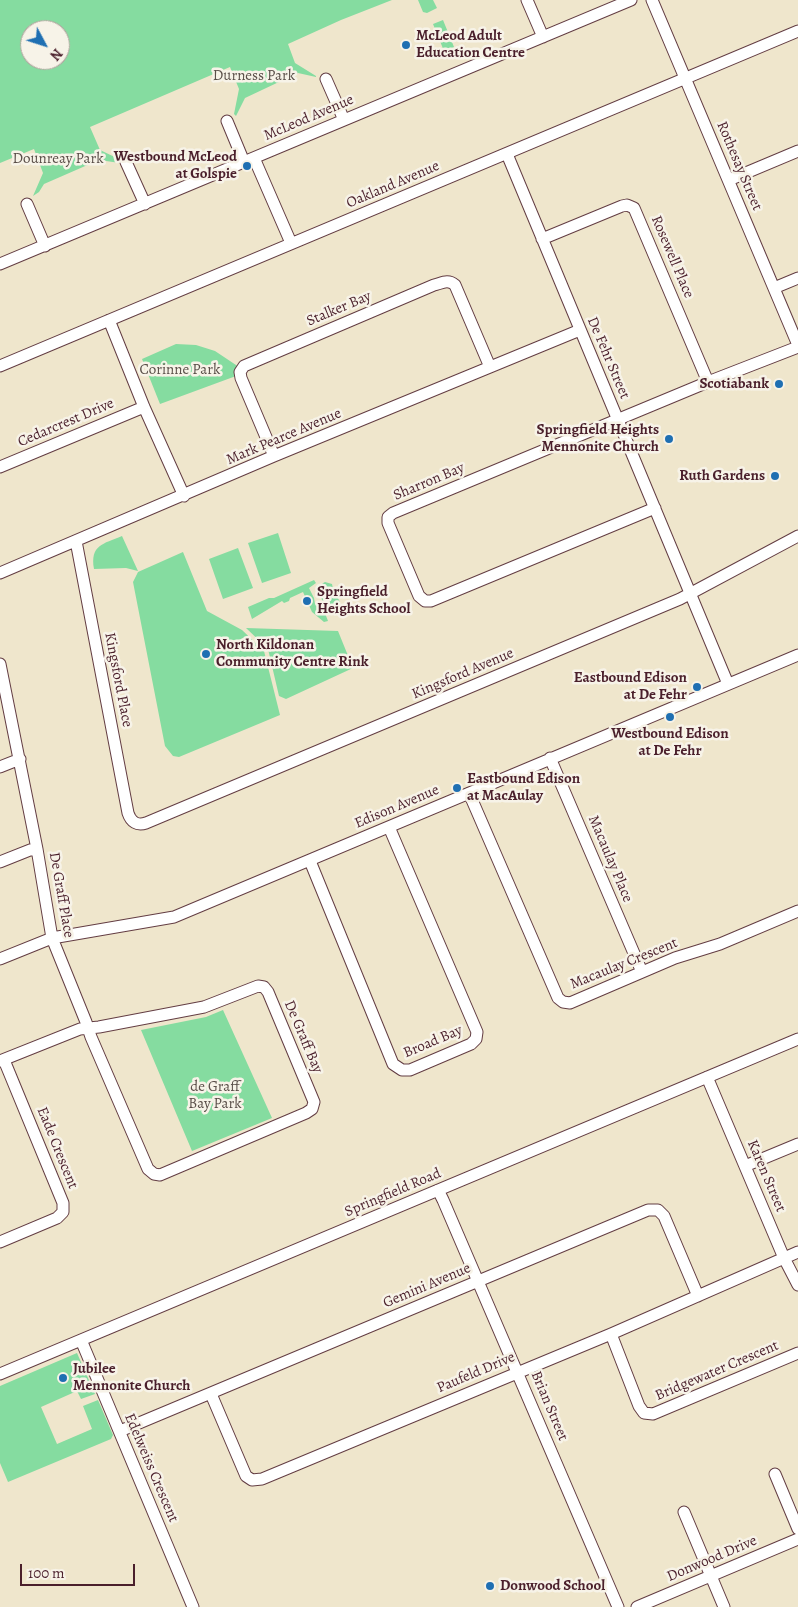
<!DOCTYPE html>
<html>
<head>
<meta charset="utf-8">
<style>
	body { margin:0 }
	#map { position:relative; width:798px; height:1607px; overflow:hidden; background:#efe6cc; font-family:Alegreya,serif }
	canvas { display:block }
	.north { position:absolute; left:20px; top:20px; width:50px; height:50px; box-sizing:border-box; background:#f7f3e8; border:1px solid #b29e9c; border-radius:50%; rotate:130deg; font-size:14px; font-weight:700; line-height:20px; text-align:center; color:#4a1f2b }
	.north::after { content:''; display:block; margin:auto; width:18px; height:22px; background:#1f6fb2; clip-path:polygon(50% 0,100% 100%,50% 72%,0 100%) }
	.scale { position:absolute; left:20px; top:1564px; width:115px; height:22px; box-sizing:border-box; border:2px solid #4a1f2b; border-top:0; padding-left:6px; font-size:15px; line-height:18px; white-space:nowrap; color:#4a1f2b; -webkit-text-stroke:4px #f7f3e8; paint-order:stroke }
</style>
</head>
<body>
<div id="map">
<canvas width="798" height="1607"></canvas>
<div class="north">N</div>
<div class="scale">100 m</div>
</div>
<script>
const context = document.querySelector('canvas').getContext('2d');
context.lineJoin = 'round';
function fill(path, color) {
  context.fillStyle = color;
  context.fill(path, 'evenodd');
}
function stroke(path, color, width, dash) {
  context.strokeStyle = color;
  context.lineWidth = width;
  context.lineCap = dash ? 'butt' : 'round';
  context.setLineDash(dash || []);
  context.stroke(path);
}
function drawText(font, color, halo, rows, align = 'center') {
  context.font = font + ' Alegreya,serif';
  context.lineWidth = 5;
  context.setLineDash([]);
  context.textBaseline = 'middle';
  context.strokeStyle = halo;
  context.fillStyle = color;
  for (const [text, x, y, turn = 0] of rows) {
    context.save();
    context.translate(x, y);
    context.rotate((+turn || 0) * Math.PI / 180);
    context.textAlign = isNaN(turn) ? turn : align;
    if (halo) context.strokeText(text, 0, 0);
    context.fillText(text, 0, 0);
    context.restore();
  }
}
fill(new Path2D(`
	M0,0h392l-51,20 -53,24 7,19 21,13v1l-18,-4 -53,25 -9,18 -2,-2 5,-25 -9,-22 -140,60 10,23 21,10 -1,3 -21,-3 -55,24 -5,8 -6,4 10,-23 -9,-24 -34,14zM30,30h30v30h-30z
	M418,0h15l4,8 -10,5 -4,-1z
	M443,20l11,27 -10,4 -11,-27z
	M176,344l20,1 19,6 24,16 -3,9 -76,28 -18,-45z
	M278,533l13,40 -29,10 -14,-40z
	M122,536l16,35 -12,-3 -32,1c-4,-24 9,-25 28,-33z
	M238,548l15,40 -30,11 -14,-40z
	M183,552l24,59 35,19 22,21 16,64 -101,42 -6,-1 -8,-10 -32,-164 5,-10z
	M314,580l2,3 -7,5 5,10 1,6 8,4 5,13 -4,1 -12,-10 -9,-20 -13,6 -1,3 -5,2 -2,-2 -30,18 -4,-12 21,-9h5z
	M325,582l7,2 1,5 7,13 -1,5 -6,3 -6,-2 -9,-15 2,-8z
	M246,628l92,3 15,37 -67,31 -7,-3 -11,-47z
	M223,1010l49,108 -80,33 -51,-121 65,-13z
	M77,1353l18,41 -14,5 -4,-8 -36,16 16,37 35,-15 -9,-23 15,-6 15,35 -2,4 -103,43 -8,-19v-77z`), '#85dca0');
const minor = new Path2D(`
	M527,0l16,37
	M652,0l146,345
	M326,79l18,41
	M227,121l17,41
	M507,154l221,530
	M254,158l37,85
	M126,162l19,42
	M729,180l69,-29
	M27,204l18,42
	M542,239l80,-33 5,-1 7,3 74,174
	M0,264l631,-264
	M774,288l24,-10
	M109,320l35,87 40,89
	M0,366l798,-335
	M274,456l-33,-78 -1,-6 4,-6 190,-81c8,-2 14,-6 21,0l35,82
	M0,467l144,-60
	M655,508l-224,93h-6l-6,-5 -31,-73v-6l5,-4 315,-131 90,-35
	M76,541l52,272c3,9 9,13 18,10l534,-224 118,-63
	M0,573l274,-117 306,-126
	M0,664l37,185 15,89 34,84 5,15 57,132 6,5 6,1 146,-62 6,-4 2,-7 -46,-110 -4,-5 -6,-1 -54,21 -105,20 -19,2 -80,32
	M550,758l92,214
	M0,767l20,-8
	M469,793l89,205 5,4 7,1 105,-45 45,-14 78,-33
	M310,861l83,203 9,6h8l61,-26 5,-5 1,-7 -88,-205
	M0,862l30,-12 7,-1
	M0,959l52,-21 122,-21 624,-262
	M707,1077l77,181 14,27
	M745,1166l53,-22
	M438,1190l5,10 175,407
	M0,1242l57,-24 6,-6v-9l-59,-143
	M611,1334l28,72 5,7 9,1 145,-61
	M81,1340l112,267
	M0,1374l798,-335
	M211,1394l35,82 6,4 10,-1 349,-145 187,-82
	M120,1431l528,-221h10l6,6 34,80
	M775,1474l23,55
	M684,1512l40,95
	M637,1607l161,-68`);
stroke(minor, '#633d43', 13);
stroke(minor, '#fff', 11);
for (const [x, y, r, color] of [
	[406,45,5,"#1f6fb2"],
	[247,166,5,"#1f6fb2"],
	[779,384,5,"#1f6fb2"],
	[669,439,5,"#1f6fb2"],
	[775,476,5,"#1f6fb2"],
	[307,601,5,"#1f6fb2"],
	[206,654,5,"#1f6fb2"],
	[697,687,5,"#1f6fb2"],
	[670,717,5,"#1f6fb2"],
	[457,788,5,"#1f6fb2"],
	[63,1378,5,"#1f6fb2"],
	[490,1586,5,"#1f6fb2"]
]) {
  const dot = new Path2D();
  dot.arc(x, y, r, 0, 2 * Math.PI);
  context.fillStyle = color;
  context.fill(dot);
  stroke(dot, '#f7f3e8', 2);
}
drawText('bold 15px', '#4a1f2b', '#f7f3e8', [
	["McLeod Adult",416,36],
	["Education Centre",416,53],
	["Westbound McLeod",237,157,"right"],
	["at Golspie",237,174,"right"],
	["Scotiabank",769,384,"right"],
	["Springfield Heights",659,430,"right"],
	["Mennonite Church",659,447,"right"],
	["Ruth Gardens",765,476,"right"],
	["Springfield",317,592],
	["Heights School",317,609],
	["North Kildonan",216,645],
	["Community Centre Rink",216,662],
	["Eastbound Edison",687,678,"right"],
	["at De Fehr",687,695,"right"],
	["Westbound Edison",670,734,"center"],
	["at De Fehr",670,751,"center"],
	["Eastbound Edison",467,779],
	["at MacAulay",467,796],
	["Jubilee",73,1369],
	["Mennonite Church",73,1386],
	["Donwood School",500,1586]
], 'left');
drawText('15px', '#594e48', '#f7f3e8', [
	["Durness Park",254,76],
	["Dounreay Park",58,159],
	["Corinne Park",180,370],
	["de Graff",215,1087],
	["Bay Park",215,1104]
]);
drawText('15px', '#4a1f2b', '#f7f3e8', [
	["McLeod Avenue",309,118,-23],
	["Rothesay Street",739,166,67],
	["Oakland Avenue",393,185,-23],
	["Rosewell Place",672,257,67],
	["Stalker Bay",339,309,-23],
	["De Fehr Street",608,358,67],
	["Cedarcrest Drive",66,423,-23],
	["Mark Pearce Avenue",284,437,-23],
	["Sharron Bay",429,482,-23],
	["Kingsford Avenue",463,674,-23],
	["Kingsford Place",118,680,79],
	["Edison Avenue",397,807,-23],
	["Macaulay Place",610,859,67],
	["De Graff Place",61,895,80],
	["Macaulay Crescent",624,964,-22],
	["De Graff Bay",303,1037,67],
	["Broad Bay",433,1042,-23],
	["Eade Crescent",57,1148,68],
	["Karen Street",766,1176,67],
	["Springfield Road",393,1193,-23],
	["Gemini Avenue",427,1286,-23],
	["Bridgewater Crescent",717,1371,-23],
	["Paufeld Drive",476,1373,-23],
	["Brian Street",549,1406,67],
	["Edelweiss Crescent",151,1468,67],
	["Donwood Drive",712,1559,-23]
]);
</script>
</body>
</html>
